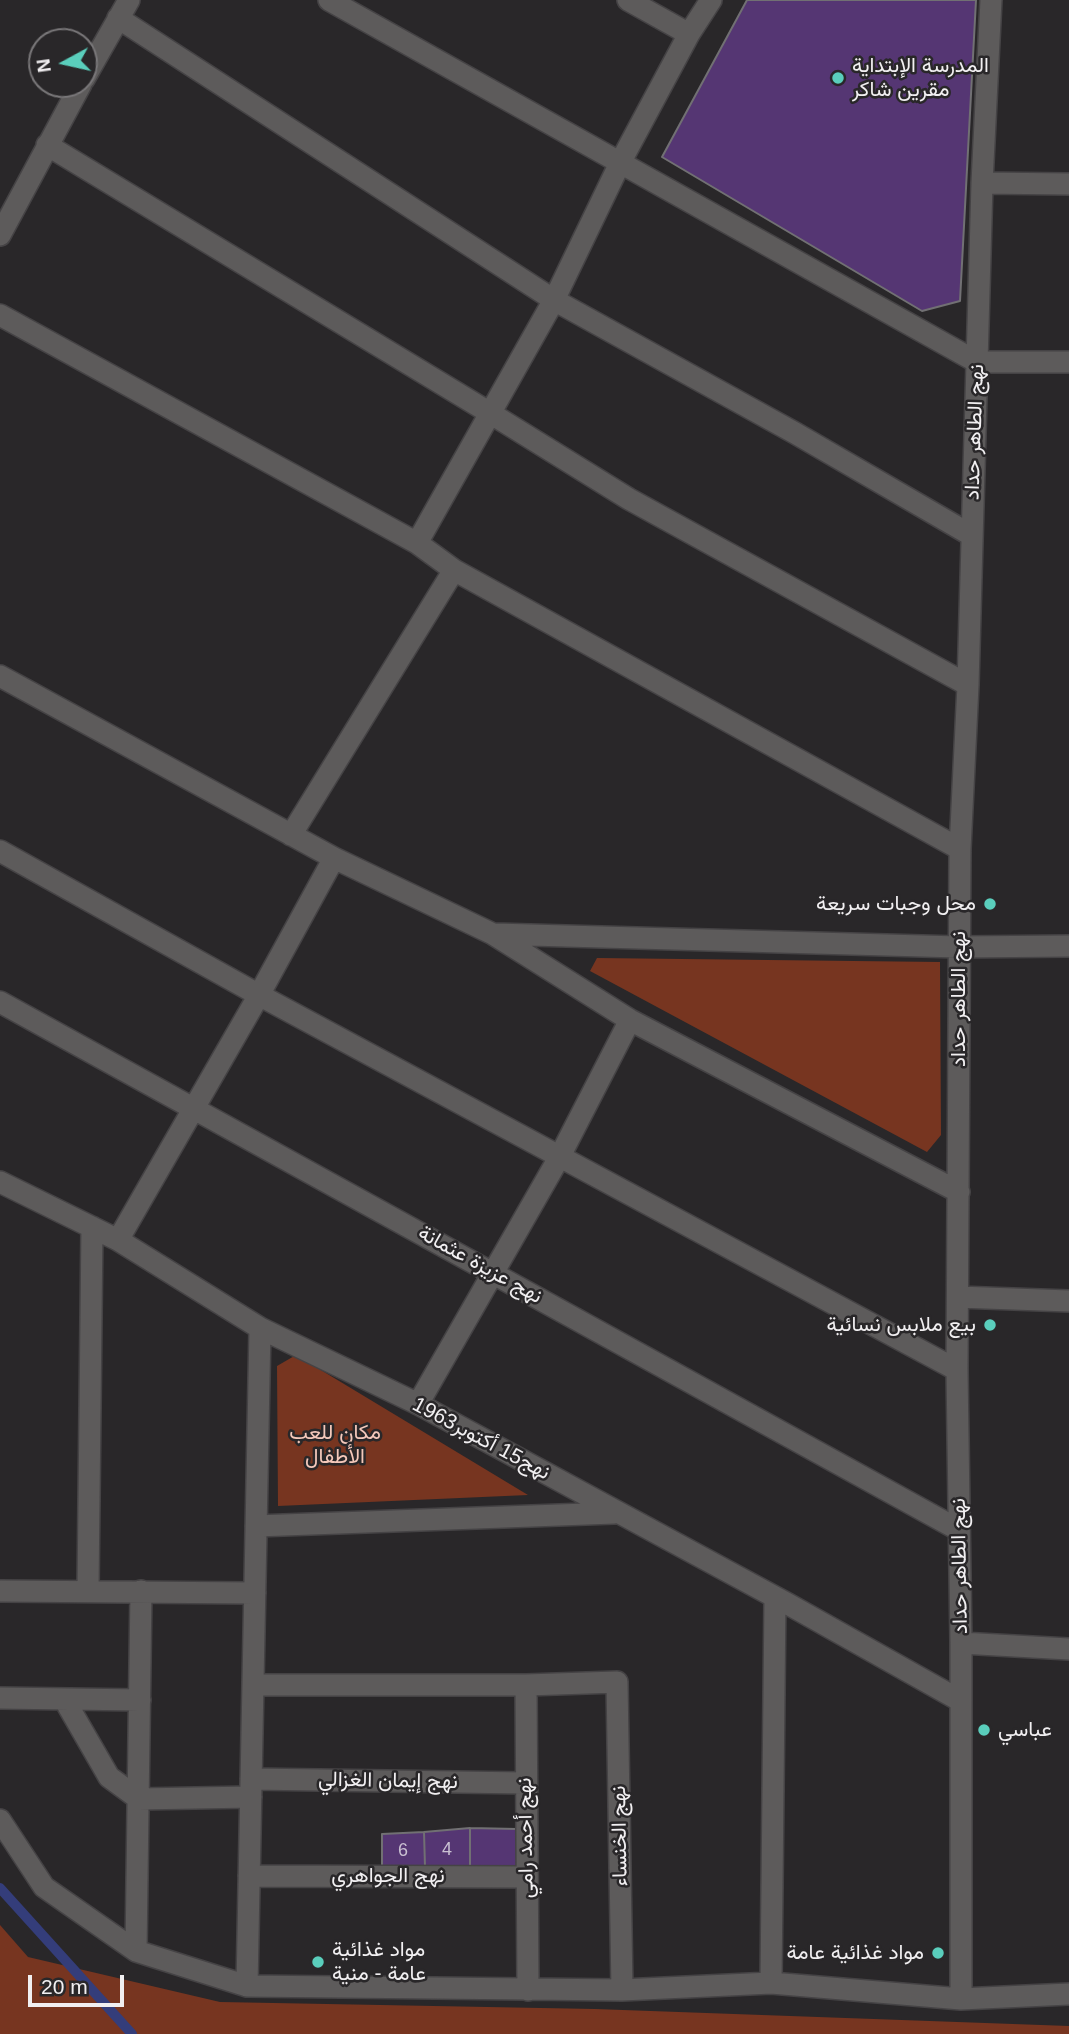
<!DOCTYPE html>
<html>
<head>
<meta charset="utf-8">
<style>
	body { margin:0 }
	#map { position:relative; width:1069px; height:2034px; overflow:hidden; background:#292729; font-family:Helvetica,sans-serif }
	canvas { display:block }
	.north { position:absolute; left:28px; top:28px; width:70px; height:70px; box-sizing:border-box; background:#292729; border:2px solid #797779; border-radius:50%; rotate:262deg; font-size:19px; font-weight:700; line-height:28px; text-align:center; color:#f1eff1 }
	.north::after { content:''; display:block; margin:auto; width:24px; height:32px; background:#5acebc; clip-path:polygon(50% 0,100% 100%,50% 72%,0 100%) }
	.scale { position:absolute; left:28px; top:1975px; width:96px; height:32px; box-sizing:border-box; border:4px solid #f1eff1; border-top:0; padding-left:9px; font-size:21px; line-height:24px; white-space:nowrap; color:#f1eff1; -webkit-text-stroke:5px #292729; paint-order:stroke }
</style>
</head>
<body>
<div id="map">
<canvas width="1069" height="2034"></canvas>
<div class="north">N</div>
<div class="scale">20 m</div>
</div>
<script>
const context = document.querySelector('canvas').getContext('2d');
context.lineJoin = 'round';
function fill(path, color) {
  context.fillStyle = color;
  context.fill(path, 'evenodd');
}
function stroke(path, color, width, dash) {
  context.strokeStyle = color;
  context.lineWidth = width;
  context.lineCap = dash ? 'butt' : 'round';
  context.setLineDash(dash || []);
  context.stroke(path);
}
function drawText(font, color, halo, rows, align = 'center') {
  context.font = font + ' Helvetica,Vazirmatn,sans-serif';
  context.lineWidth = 5;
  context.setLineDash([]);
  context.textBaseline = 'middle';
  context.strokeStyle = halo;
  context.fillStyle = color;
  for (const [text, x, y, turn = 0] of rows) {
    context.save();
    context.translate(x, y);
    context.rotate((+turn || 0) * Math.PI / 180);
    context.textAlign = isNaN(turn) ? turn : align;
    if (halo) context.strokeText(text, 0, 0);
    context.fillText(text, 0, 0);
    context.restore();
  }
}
fill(new Path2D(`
	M597,958l343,4 1,173 -14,17 -337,-181z
	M296,1355l232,140 -250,11 -1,-140z
	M0,1925l28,32 192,45 375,7 474,17v8h-1069z`), '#773520');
stroke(new Path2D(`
	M0,1888l132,146`), '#343d7a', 10);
const building = new Path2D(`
	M747,0h229l-16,301 -38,10 -260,-154z
	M470,1828l47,1v38l-47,1z
	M470,1828v40l-45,-1 -1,-35z
	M424,1832l1,35 -43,1v-34z`);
fill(building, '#553673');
stroke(building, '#717073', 2);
const street = new Path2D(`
	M329,0l648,362h92
	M628,0l61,34
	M118,18l436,282 241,133 176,102
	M84,79l45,-79
	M47,145l443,268 139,86 339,186
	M982,183l87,1
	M0,235l81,-151
	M0,315l417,228 37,27 506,279
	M417,543l137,-243 67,-139 68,-127 22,-34
	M0,676l334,182 159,76 137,86 329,172
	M291,835l163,-265
	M0,851l259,144 698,375
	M495,934l463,13 111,-1
	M0,1002l959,528
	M0,1182l118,58 142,88 158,76 370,200 173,97
	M118,1240l141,-245 75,-137
	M958,1297l111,4
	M418,1404l142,-248 70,-136
	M256,1526l358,-13
	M88,1590l4,-363
	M0,1591l255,2
	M961,1643l108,6
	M253,1685h273l91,-3 5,308
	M526,1685l2,305
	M0,1698l140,2
	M64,1699l45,78 30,22 112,-2
	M251,1779l274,4
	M0,1820l44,67 92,64 111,35 375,4 149,-7 190,16 108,-5
	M249,1876l277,1
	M136,1951l5,-360
	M771,1983l4,-386
	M247,1986l13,-658
	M961,1999v-356l-4,-273 3,-521 8,-164 14,-502 9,-183`);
stroke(street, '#454345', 24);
stroke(street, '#5d5b5b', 21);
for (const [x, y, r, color] of [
	[838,78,7,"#5acebc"],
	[990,904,7,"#5acebc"],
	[990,1325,7,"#5acebc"],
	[984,1730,7,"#5acebc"],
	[938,1953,7,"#5acebc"],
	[318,1962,7,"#5acebc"]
]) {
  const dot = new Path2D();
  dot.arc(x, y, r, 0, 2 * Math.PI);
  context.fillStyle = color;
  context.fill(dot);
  stroke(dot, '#292729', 2.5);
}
drawText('18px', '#cac1d2', null, [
	["4",447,1850],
	["6",403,1851]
]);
drawText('21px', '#f1eff1', '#292729', [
	["المدرسة الإبتداية",852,66],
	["مقرين شاكر",852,90],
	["محل وجبات سريعة",976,904,"right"],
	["بيع ملابس نسائية",976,1325,"right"],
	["عباسي",998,1730],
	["مواد غذائية",332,1950],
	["عامة - منية",332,1974],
	["مواد غذائية عامة",924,1953,"right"]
], 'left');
drawText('21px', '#f1eff1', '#292729', [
	["نهج الطاهر حداد",975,432,-88],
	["نهج الطاهر حداد",959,999,-90],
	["نهج عزيزة عثمانة",480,1265,29],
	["نهج15 أكتوبر1963",481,1439,28],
	["نهج الطاهر حداد",960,1566,-91],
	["نهج إيمان الغزالي",388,1781,1],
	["نهج الخنساء",620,1836,-91],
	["نهج أحمد رامي",526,1838,-91],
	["نهج الجواهري",388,1876]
]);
drawText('21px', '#f4c8ba', '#292729', [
	["مكان للعب",335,1433],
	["الأطفال",335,1457]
]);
</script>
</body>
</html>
